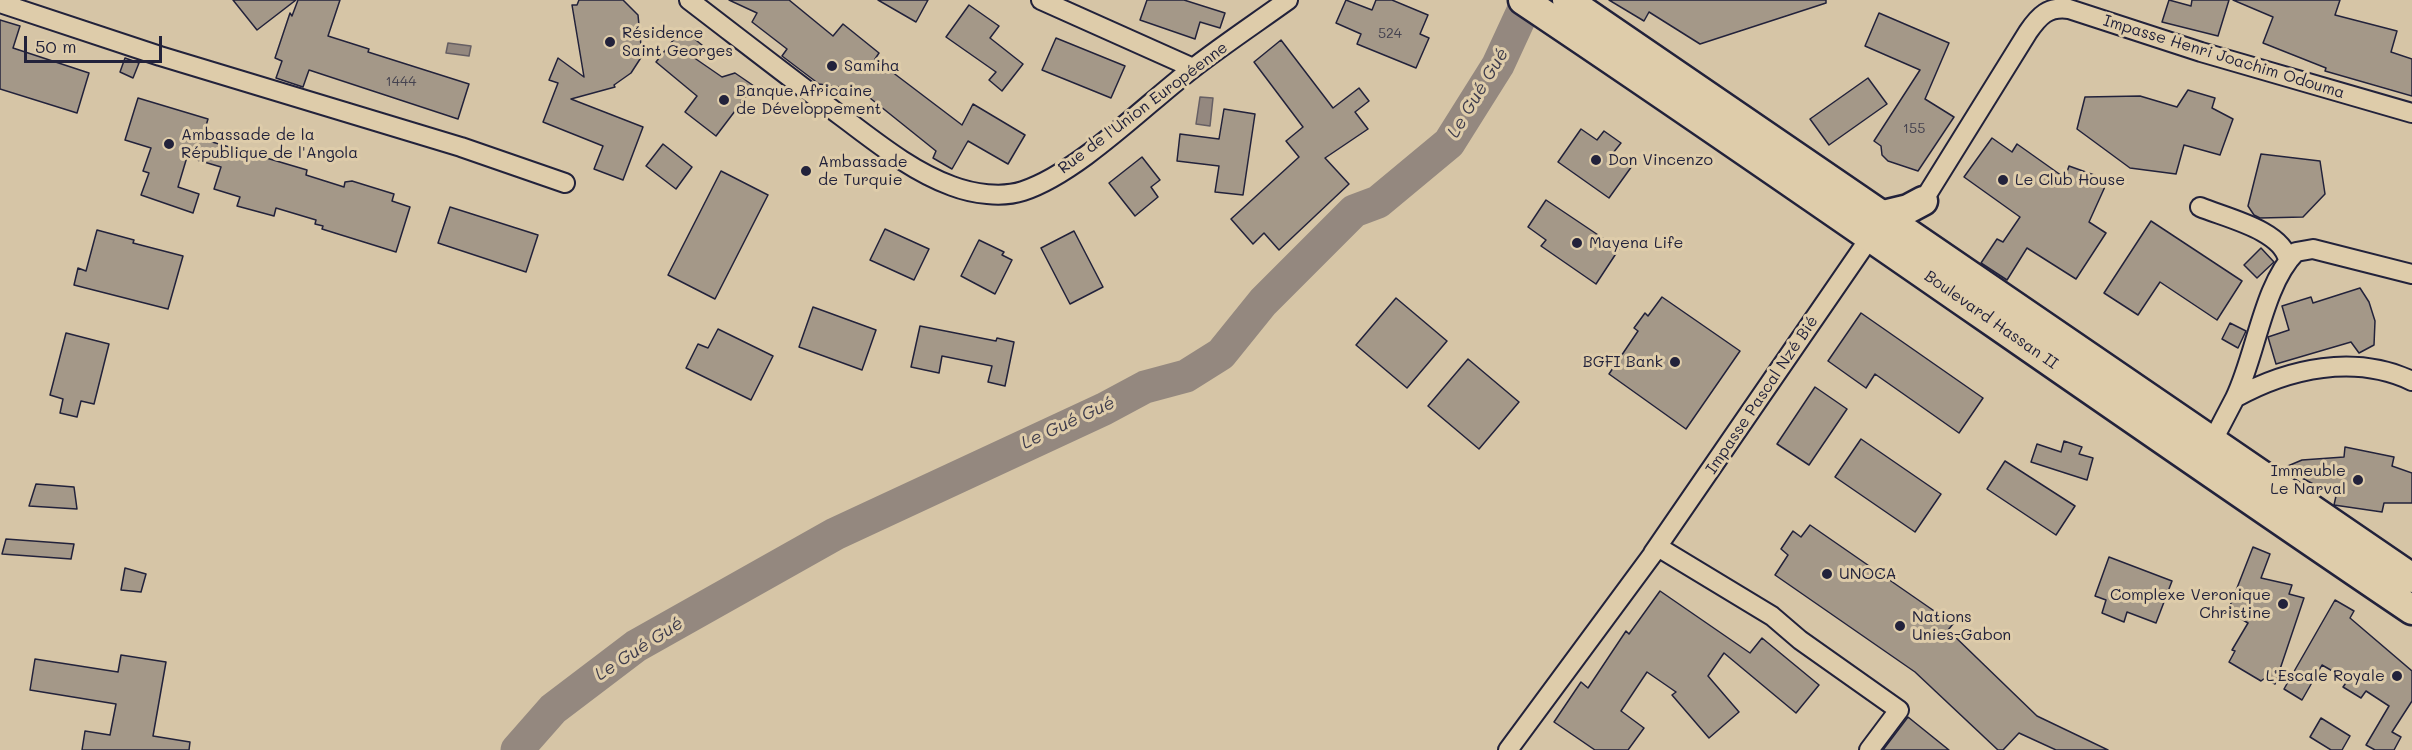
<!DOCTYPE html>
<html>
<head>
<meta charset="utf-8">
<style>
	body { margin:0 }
	#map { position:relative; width:2412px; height:750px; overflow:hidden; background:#d6c5a6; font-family:Mali,sans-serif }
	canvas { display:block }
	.scale { position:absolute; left:24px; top:36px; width:138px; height:27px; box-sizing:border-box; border:3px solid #22223b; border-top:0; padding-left:8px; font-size:18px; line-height:21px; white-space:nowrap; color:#22223b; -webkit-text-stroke:4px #deccaa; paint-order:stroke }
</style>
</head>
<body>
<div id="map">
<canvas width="2412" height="750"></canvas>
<div class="scale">50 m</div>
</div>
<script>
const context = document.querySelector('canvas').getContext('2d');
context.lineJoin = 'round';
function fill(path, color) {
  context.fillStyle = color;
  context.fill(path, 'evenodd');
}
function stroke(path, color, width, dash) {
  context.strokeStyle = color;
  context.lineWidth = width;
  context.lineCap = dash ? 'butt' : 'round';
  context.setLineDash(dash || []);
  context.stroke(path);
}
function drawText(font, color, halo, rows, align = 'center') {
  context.font = font + ' Mali,sans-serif';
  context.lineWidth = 6;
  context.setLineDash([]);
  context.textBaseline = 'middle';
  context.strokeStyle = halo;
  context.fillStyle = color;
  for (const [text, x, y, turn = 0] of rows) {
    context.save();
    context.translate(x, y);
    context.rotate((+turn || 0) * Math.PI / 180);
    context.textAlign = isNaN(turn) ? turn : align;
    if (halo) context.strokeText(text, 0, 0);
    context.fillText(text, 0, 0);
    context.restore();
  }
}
const water = new Path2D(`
	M448,43l23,3 -2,10 -23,-3z
	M1200,97l13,1 -3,28 -14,-2z`);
fill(water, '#94887f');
stroke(water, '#665f64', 1.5);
stroke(new Path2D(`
	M517,750l36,-41 83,-63 199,-112 269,-125 41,-22 41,-11 35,-22 42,-52 91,-91 24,-9 71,-59 49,-78 30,-65`), '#94887f', 33);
const building = new Path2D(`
	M233,0h63l-39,30z
	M298,0h42l-12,36 41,13 -1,3 101,32 -11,35 -149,-49 -6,17 -27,-9 6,-17 -7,-3 15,-45 2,3z
	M579,0h44l15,15 4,41 -11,17 -17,12 1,2 -44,12 72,28 -20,53 -29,-11 9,-23 -60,-24 15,-39 -9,-3 9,-22 26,19 -12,-72h5z
	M729,0h60l44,36 10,-12 36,29 -4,6 87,66 11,-21 52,31 -17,29 -40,-23 -16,28 -19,-11 3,-7 -76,-61 -4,7 -16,-10 -21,-3 -37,-28 5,-7 -35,-27 5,-9z
	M878,0h50l-12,22z
	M1147,0h37l41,13 -5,15 -20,-6 -5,17 -55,-19z
	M1346,0l26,10 4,-10h16l36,15 -8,19 9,4 -13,30 -59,-24 4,-10 -25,-11z
	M1609,0h217v3l-126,41 -51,-32 -5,9z
	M2169,0l22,6 1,-6h37l-11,36 -56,-14z
	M2233,0h107l-5,15 62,16 -6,21 21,7v37l-87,-25 1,-3 -63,-25 10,-26z
	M969,5l30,21 -9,12 33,26 -21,27 -13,-11 7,-8 -50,-35z
	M1879,13l70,30 -24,56 29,18 -36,54 -30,-10 -6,-6 -1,-9 -7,-5 46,-71 -55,-24z
	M0,20l20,6 -7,22 76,25 -12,40 -77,-24z
	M682,29l20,16 -9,12 29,20 13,-4 19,13 -38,50 -31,-24 12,-16 -41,-34z
	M1056,38l69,28 -14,32 -69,-28z
	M1281,40l52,68 26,-20 10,13 -14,11 13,17 -43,29 24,26 -70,66 -15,-17 -11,11 -22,-25 68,-62 -13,-16 17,-14 -49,-65z
	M125,58l14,5 -6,15 -13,-6z
	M1868,78l19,26 -58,41 -19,-26z
	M2188,90l27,8 -3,10 21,11 -13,36 -36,-10 -8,29 -46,-6 -53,-39 8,-32 55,-1 37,11z
	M138,98l70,21 -6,20 105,31 -1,5 38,12 1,-5 7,-1 42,13 -2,7 18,6 -14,45 -74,-23 1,-3 -8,-2 1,-4 -40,-12 -2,8 -37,-10 3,-9 -26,-8 7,-22 -34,-10 -9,30 21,7 -6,19 -52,-18 8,-22 -6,-2 8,-23 -26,-8z
	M1224,109l31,5 -12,81 -28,-3 4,-26 -42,-5 3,-27 39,5z
	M1581,129l16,11 7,-9 17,12 -8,10 19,13 -23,32 -51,-36z
	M1992,138l20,14 5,-8 48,34 4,-12 39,14 -19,42 17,11 -30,46 -49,-31 -20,32 -26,-17 16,-24 6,3 17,-25 -56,-40z
	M663,144l29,23 -16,22 -30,-23z
	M2261,154l59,7 5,33 -22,23 -43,1 -6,-3 -6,-9z
	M1142,157l18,23 -9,7 7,10 -23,19 -26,-33z
	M721,171l47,24 -53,104 -47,-24z
	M1546,200l73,49 -23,35 -55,-38 5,-6 -18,-13z
	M450,207l88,28 -12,37 -88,-29z
	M2151,221l91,60 -25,39 -57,-38 -22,33 -34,-22z
	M885,229l44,20 -15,31 -44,-20z
	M97,230l37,10 -1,3 50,13 -15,53 -94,-24 4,-17 8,3z
	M1074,231l29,56 -33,17 -29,-56z
	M979,240l25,12 -2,3 10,5 -17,34 -34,-18z
	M2261,248l13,14 -17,16 -13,-13z
	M2360,288l9,14 6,19 -1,24 -15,8 -8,-11 -75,22 -8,-27 21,-7 -7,-24 29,-9 2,6z
	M1662,297l78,54 -54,78 -77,-55 29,-43 -4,-3 11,-15 3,3z
	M1396,298l51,43 -40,47 -51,-43z
	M813,307l63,23 -14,40 -63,-23z
	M1861,313l122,85 -24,35 -84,-59 -9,14 -38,-27z
	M2230,323l16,8 -8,17 -16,-9z
	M920,326l76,15 1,-3 17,4 -9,44 -17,-4 4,-16 -50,-10 -3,17 -28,-6z
	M718,329l55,27 -22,44 -65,-32 12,-24 10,4z
	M66,333l43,11 -15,60 -13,-3 -4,16 -17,-4 3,-14 -13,-4z
	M1468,359l51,43 -40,47 -51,-43z
	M1815,387l32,22 -38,56 -32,-21z
	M1861,439l80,55 -26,38 -80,-55z
	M2064,441l18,6 -3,7 14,4 -6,22 -56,-18 6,-18 24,8z
	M2345,447l49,10 -2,9 20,7v30h-28l-2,9 -48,-7 2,-9 -53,-28 19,-8 42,-3z
	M2005,461l70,45 -19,29 -69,-46z
	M36,484l38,3 3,22 -48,-3z
	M1810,525l143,99 -5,6 89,86 71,34h-52l-37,-17 -16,17h-5l-83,-78 -140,-97 13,-20 -7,-6 12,-18 8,6z
	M6,539l68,5 -3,15 -69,-5z
	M2253,547l17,7 -9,24 31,7 -3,9 15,4 -29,86 -10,-6 -4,3 -32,-19 6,-11 -3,-1 16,-27 -20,-12z
	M2109,557l63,24 -16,42 -29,-11 -3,10 -22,-9 4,-13 -11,-4z
	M125,568l21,6 -5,18 -20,-2z
	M1660,591l90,62 12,-15 57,47 -23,28 -72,-60 -16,23 31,36 -30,26 -37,-43 4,-3 -29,-20 -26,39 23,17 -16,22h-33l-41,-28 27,-40 7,6 38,-57 3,3z
	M2335,600l19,11 -4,7 62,53v30l-20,31 9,5 -7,13h-19l-9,-5 23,-39 -23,-15 -5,7 -18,-11 5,-7 -26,-15 -20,35 -18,-11z
	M121,655l45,7 -13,74 37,6 -1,8h-107l3,-19 25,4 6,-31 -86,-14 5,-31 83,13z
	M1908,717l41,33h-66z
	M2321,718l29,18 -8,14h-11l-21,-13z`);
fill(building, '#a49888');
stroke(building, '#22223b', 1.5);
const minor = new Path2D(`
	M689,0c51,39 101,78 152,116 35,26 70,55 111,70 21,8 50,12 71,5 55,-18 122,-86 169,-122 31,-24 64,-46 96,-69
	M1041,0l152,68
	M0,3l160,53 301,91 104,36
	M1923,201l105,-169c11,-16 20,-26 41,-23l132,43 211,61
	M2200,207c26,11 82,23 88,53
	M2235,398c21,-43 28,-113 61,-146l17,-3 99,25
	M2212,442l23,-44c54,-30 120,-44 177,-17
	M1653,553l218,-317
	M1508,750l150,-203 114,69 28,24 99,70 -30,40`);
const primary = new Path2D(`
	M1523,0c299,200 591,409 889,610
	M1567,0l845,578
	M1883,215l25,-6 15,-8`);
stroke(minor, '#22223b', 22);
stroke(primary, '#22223b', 33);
stroke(minor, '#deccaa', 18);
stroke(primary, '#deccaa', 28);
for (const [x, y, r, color] of [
	[610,42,6,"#22223b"],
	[832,66,6,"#22223b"],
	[724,100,6,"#22223b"],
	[169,144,6,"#22223b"],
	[1596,160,6,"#22223b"],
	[806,171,6,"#22223b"],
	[2003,180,6,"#22223b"],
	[1577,243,6,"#22223b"],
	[1675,362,6,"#22223b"],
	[2358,480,6,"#22223b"],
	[1827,574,6,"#22223b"],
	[2283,604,6,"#22223b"],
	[1900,626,6,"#22223b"],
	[2397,676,6,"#22223b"]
]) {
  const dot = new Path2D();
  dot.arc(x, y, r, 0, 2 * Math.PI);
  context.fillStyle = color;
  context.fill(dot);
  stroke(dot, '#deccaa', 2);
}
drawText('14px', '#42404e', null, [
	["524",1390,34],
	["1444",401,82],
	["155",1914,129]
]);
drawText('16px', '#22223b', '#deccaa', [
	["Résidence",622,33],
	["Saint Georges",622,51],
	["Samiha",844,66],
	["Banque Africaine",736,91],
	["de Développement",736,109],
	["Ambassade de la",181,135],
	["République de l'Angola",181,153],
	["Don Vincenzo",1608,160],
	["Ambassade",818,162],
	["de Turquie",818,180],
	["Le Club House",2015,180],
	["Mayena Life",1589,243],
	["BGFI Bank",1663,362,"right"],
	["Immeuble",2346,471,"right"],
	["Le Narval",2346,489,"right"],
	["UNOCA",1839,574],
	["Complexe Veronique",2271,595,"right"],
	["Christine",2271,613,"right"],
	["Nations",1912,617],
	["Unies-Gabon",1912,635],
	["L'Escale Royale",2385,676,"right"]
], 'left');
drawText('16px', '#22223b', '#deccaa', [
	["Impasse Henri Joachim Odouma",2224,57,17],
	["Rue de l'Union Européenne",1143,108,-37],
	["Boulevard Hassan II",1991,320,35],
	["Impasse Pascal Nzé Bié",1762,395,-56]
]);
drawText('italic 18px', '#3e3c4c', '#deccaa', [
	["Le Gué Gué",1478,93,-59],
	["Le Gué Gué",1068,423,-25],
	["Le Gué Gué",639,649,-33]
]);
</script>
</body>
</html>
